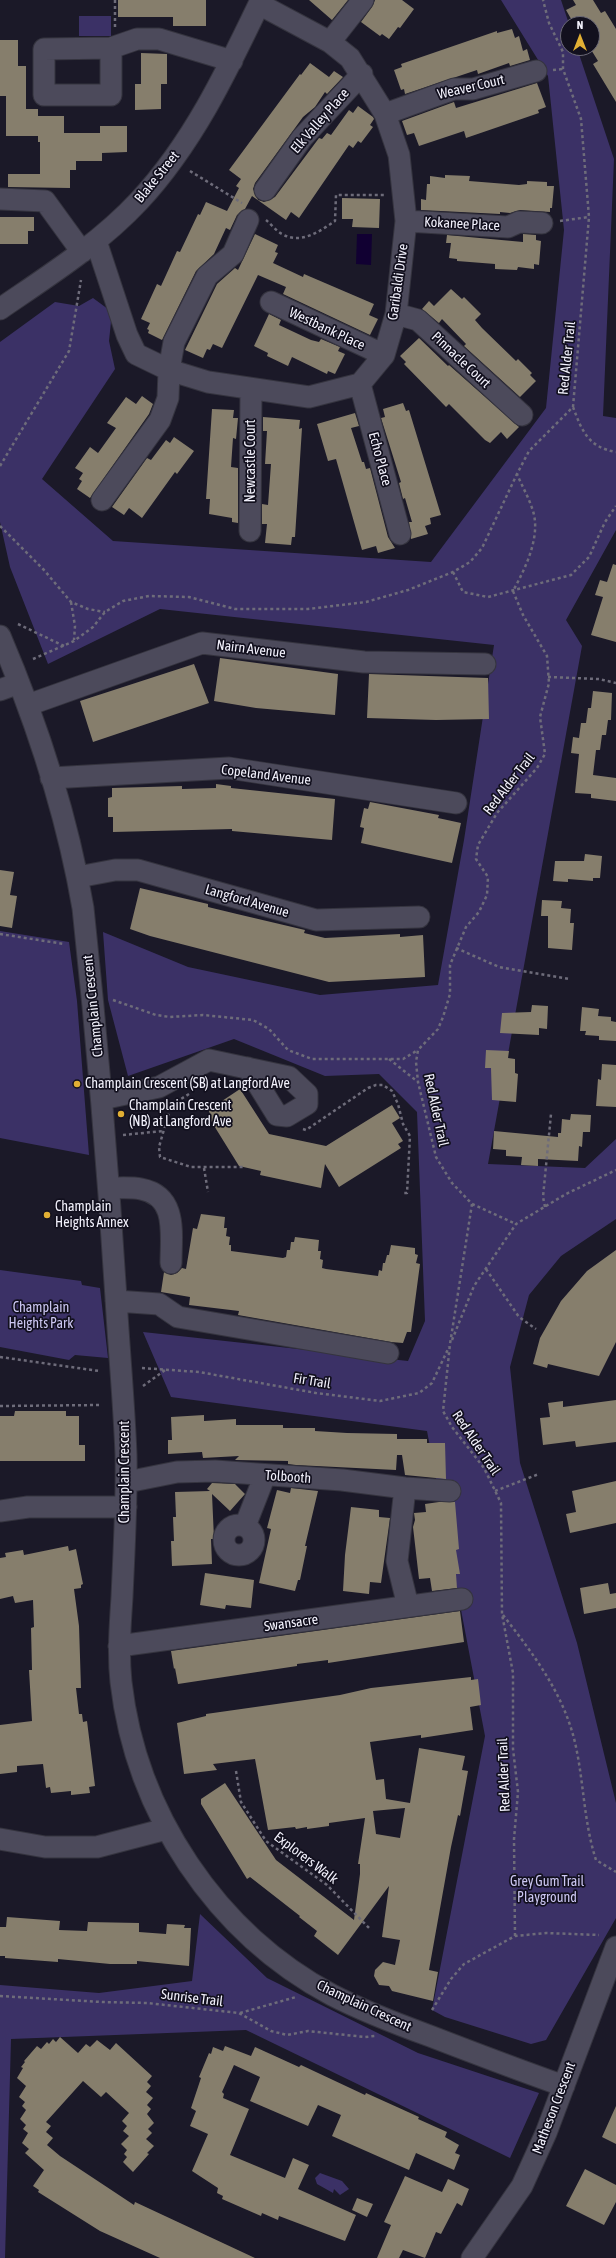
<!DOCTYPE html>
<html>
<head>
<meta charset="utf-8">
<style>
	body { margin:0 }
	#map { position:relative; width:616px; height:2258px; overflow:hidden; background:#1b1928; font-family:"Asap Condensed",sans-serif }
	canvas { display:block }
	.north { position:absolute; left:560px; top:16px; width:40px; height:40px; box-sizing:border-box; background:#12101e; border:1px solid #6c6a77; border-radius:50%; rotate:0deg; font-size:11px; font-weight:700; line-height:16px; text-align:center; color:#f2f1fc }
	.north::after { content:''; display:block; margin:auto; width:14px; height:18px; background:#e1af34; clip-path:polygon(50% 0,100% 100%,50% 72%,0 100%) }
</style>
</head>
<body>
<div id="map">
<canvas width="616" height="2258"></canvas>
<div class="north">N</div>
</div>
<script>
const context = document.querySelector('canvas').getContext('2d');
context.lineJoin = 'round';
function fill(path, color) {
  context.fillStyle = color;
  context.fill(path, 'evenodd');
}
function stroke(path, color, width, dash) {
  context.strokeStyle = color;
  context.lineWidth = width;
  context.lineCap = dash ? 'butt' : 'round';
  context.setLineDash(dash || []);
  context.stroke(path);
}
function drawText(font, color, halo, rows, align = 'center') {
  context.font = font + ' "Asap Condensed",sans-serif';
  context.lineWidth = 3.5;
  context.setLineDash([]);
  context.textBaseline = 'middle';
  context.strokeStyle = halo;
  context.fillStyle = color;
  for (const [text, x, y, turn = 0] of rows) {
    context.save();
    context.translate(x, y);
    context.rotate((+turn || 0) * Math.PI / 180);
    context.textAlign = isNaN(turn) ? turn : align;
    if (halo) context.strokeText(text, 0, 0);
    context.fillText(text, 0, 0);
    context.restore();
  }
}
fill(new Path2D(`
	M501,0h60l8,24 -1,24h9l37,111 -11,257 13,2v112l-50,90 16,26 -94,518 97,4 31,-29v80l-55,37 -32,39 -19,72 10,96 57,180 39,160v115l-70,122 -15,4 -86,-27 -13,-7 53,-274 -58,-305 -256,-34 -28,-65 265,29 17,-40 -8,-209 -38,-38 -54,2 -91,-37 -106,37 -20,-76 -5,-68 85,35 132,28 118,-10 26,-145 30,-195 -334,-36 -112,55 -38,-97 -10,-45v-180l55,-40 24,4 14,-8 19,14 -3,29 6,28 -73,110 71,62 318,21 115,-154 18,-178 -16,-154z
	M79,16h32v20h-32z
	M0,931l69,11 8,59 12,154 -89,-17z
	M0,1270l81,11 1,4 18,3 8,70 -33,-3 -6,5 -69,-13z
	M200,1914l67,64 151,75 121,40 -29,65 -264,-128 -235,9 -6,219h-5v-273l99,8 93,-12z
	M320,2173l22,8 7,8 -9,6 -6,-6 -1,4 -16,-9 -2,-6z`), '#3b3166');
fill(new Path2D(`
	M357,234h15l-1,31 -15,-1z`), '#110032');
fill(new Path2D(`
	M118,0h88v26h-33v-9h-55z
	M309,0h39l-16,20z
	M375,0h27l12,9 -14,19 -2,-1 -9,12 -7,-5 -2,2 -19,-14 11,-15z
	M573,0h20l8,13 4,-2 11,18v73l-23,-38 5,-3 -8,-13h2v-24h-18l-8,-14 10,-5z
	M512,29l3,9 4,-2 4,15 4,-2 3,11 -20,6 -1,-3 -31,11 -1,-4 -72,24 -1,-5 -3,1 -7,-20 8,-3 -1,-3 96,-33v2z
	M0,40h18v26h8v43h12v7h26v17h36v-7h27v26l-25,1v8h-26v9h-6v18l-62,-1v-13h32v-32h-2v-6h-32v-40h-6z
	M141,53l26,1v30h-6v25l-26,1v-26h6z
	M310,63l19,14 5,-6 9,6 -16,17 -2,-2 -10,15 -12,10 -48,66 -2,6 5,11 6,2 11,-5 44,-59 3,1 5,-6 4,2 18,-25 4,3 5,-7 15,11 1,2 -4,6 3,2 -12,16 -3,-2 -5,7 -4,-3 -50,73 -8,-6 -5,8 -34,-24 -7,13 -8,6 -7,15 -4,-2 -12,26 -18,17 -34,69 -14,-7 1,-3 -2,-1 3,-6 -9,-4 16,-35 4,2 16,-35 3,1 18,-38 2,1 6,-13 21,9 12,-23 -3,-2 5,-7 -12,-9 71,-96 1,1z
	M537,83l9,24 -8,3 1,3 -73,25 -2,-7 -45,15 -5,-13 -7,2 -5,-14 52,-19 2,6z
	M445,175l25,1 -1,5 50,4 8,-1v-3l20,1v4h7l-2,22h-2v4l-30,-2 -10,3 -10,-1v2l-79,-4v-11l5,1 1,-16h3v-8l15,2z
	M342,198l38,1 -1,29 -27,-1 1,-8h-11z
	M0,217h34v14h-6v13h-28z
	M255,234l23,11 -3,7 3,1 -5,10 30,14 1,-3 70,30 -5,11 9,4 -8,16 -87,-41 3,-7 -28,-12 -36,73 -9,-4 -3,6 -3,-1 -4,9 -18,-8 32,-66 18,-16 3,2z
	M523,234l13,1v5l5,1 -2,24 -5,-1v5l-16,-2 -1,3 -22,-1v-5l-38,-3v-2l-8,-1 2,-15h-5l1,-8 76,7z
	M451,289l11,10 2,-2 17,17 -6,6 7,8 34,33 2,-2 14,14 -2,2 6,6 -16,16 -56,-51 2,-2 -24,-25 -3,4 -17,-14 7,-8 5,5z
	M269,314l12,6 -2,5 32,15 8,2 2,-3 19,8 -2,4 7,3 -10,20 -7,-3 -1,3 -35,-17 -4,9 -21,-10 1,-3 -14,-7z
	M419,338l29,28 1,-1 70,62 -12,12 -6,-7 -11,11 -5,-3 -36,-36 -3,3 -42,-43 2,-2 -6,-6z
	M142,396l11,8 -4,10 -59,84 -13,-9 5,-8 -3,-2 4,-6 -8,-5 15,-21 8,6 18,-25 -9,-5 19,-26 10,7z
	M403,403l3,8 3,-1 32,105 -11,3 1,6 -6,2 3,8 -17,5 -2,-17h3l-7,-24 -2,1 -4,-16 2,-1 -20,-64 4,-1 -2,-8z
	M212,409l22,1 -1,8h5l-2,21 -3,-1 -2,29 7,1v55l-6,-1v-4l-23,-4 1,-15h-4z
	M355,413l4,13 -8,2 11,34h2l2,7 4,-1 18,69 7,11 -17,5 -2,-7 -14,4 -26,-91 -8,2 -11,-37z
	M263,417l37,3 -1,9 3,-1 -7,109h-3l-1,8 -26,-2 2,-19h-5v-20l6,1 3,-41h-6l2,-33h-4z
	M174,437l20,14 -17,23 -2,-2 -33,46 -13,-10 -5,7 -12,-8 35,-49 4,2 15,-20 4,3z
	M613,564l3,1v77l-25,-7 12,-38 -8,-2 5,-15 7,2z
	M220,658l118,16 -3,41 -79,-7 -42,-7z
	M194,664l15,39 -116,39 -13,-41z
	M369,674l119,4 1,41 -53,1 -69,-2z
	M593,691l19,2 -1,27h-3l-2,15h-4l-2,15h-4l-3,25 23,3v23l-25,-3v-4l-16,-1 4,-39 -8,-1 2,-16 6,1 2,-15h5l2,-15h3z
	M216,784l15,2v2l104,11 -3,41 -100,-9v-2l-119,3v-15h-5v-19l4,-1v-9l70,-2v3l34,-1z
	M370,802l69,13 -1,3 23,5 -9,40 -91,-20 3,-15 -4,-1 4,-19 4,1z
	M585,854l17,2 -2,22h-7v3l-25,-2v3l-15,-1 2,-20h29z
	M0,870l14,2 -4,23 7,1 -5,32 -12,-2z
	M140,888l68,16v3l29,7 68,16 -1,3 21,5 75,-4v3l23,-2 2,42 -96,5 -179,-46 -20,-7z
	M542,900l20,1 -1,7 10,1 -1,14h4l-2,27 -24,-2v-32h-7z
	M532,1005l16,1 -1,23 -8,-1v7l-39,-2 2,-20 29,-1z
	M582,1007l17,2 -1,7 13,1v4l5,1v19l-17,-1v-4l-14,-1 1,-4h-6z
	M486,1050l23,1 -1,7 7,1v14l3,1 -2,28 -24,-2 -1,-32h-6z
	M602,1064l14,1v42l-20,-1 2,-27 3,1z
	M240,1089l29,45 57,12 66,-41 8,13 -8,5 11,18 -5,3 3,4 -62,39 -14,-23 -4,24 -61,-13 1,-4 -22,-5 -31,-50 2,-2 -1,-3 7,-6z
	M571,1114l20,1 -1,17h-7l-1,15 -3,-1 -1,15 -40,-2v7l-17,-1 1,-8 -16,-1v-6l-13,-1 1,-18 64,6v-4h3l1,-14 8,1z
	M201,1214l24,3 -1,11h3l-1,8 4,1 -1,8h2v6l52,7 3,-1 1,-7h3l1,-8h3l1,-5 24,3 -1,11h3l-1,8 3,1 -1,8 4,1 52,7 1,-6 3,1 1,-8h2l2,-8h2l2,-10 24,3v6l3,1 -2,8 4,1 -9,68h-4l-4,11 -12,-1 -153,-27 1,-4 -50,-6 1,-8 -29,-5 3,-20 7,3 6,-2 5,-5 4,1 7,-41 4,1z
	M616,1250v92l-17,34 -51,-12 -1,4 -14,-4 7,-26 21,-37 26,-30z
	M616,1400v42l-40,5 -1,-6 -32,4 -3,-27 10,-1 -2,-14 15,-2v6z
	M15,1411h51v5h13v29h6v16h-85v-45h14z
	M204,1415v6l32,-2v6h47v3h32v3l32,2 50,1v5h30v4h18l1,36 -41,-4 -3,-20h-5l-1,15 -100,-5 -8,-1v-3l-53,-1 4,-4 -36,2 -1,-6 -34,2v-14h4l-1,-23z
	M616,1481v42l-46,10 -4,-19 10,-2 -4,-21z
	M212,1483l23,1 10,10 -15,17 -18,-17 2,45h-3l1,25 -40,2 -1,-25h3l-1,-24h3l-1,-25 35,-1 -3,-2z
	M291,1488l27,3 -13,55h2l-7,34h-2l-3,11 -36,-8 12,-54 -4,-1 10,-38 13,3z
	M439,1502h16l4,47 -3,1 4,24h-4l1,14 -25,3 -2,-13 -11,1 -6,-52 2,-7 -1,-7 12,-1 -1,-8z
	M351,1507l28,3v7l11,1 -9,65 -11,-1 -1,12 -26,-3 2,-36z
	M68,1546l1,5 7,-2 7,35 -2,1v3l-7,1 5,37 2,62h-5l3,26h3l1,8 4,-1 8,65 -6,1 1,6 -19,2v-4l-20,2 -1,-6 -4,1 -3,-24 -26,2v6l-17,2v-49l32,-4 -3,-51h3l-1,-42 3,-1 -1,-27 -18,3 -2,-7 -13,3v-41l6,-1 -1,-4 18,-3 1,5z
	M205,1573l49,7 -3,28 -25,-3 -1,4 -25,-4z
	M608,1583l2,11 6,-1v15l-32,6 -4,-26z
	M460,1611l4,31 -136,21v-3l-31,4v2l-119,18 -3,-16 -1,1 -3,-18z
	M471,1677v3l7,-1 3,26 -11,2 3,23 -52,8v-3l-51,7 6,38 8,-1 2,20 24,4 9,-55 46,8 -3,14 6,1 -8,45 -2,-1 -7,32 -22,123 9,2 -5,29 -41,-10 -3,-5 -10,-1 -5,-9 1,-6 8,-8 12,3 5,-25 -18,-3 7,-51 -51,69 -24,-19 3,-5 -18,-14 1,-1 -50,-39 -3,2 -46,-75v-5l24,-16 51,77 78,60 6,-46v-10h-2l7,-46 -36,5v3l-22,3v-2l-11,2 -1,-2 -27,3 -13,-71 -42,5 4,6 -33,4 -7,-51 29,-7v-2l134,-19 31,-7zM405,1808l-5,30 -24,-4 -3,-23z
	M7,1917l53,4 -1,9 28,1 1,-9 51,1v9l27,2 1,-10 18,1 -1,3h7l-2,38 -52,-5v3h-27l-52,-5v3l-53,-4v-2h-5v-29h6z
	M60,2037l18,16 8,-9 4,3 7,-7 13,10 6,-7 36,33 -5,6 4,4 -5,6 7,6 -6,7 4,4 -4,5 7,9 -6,6 4,4 -6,6 8,7 -7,7 2,1 -16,18 -10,-10 4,-5 -3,-3 3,-4 -6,-6 8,-8 -6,-5 4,-5 -5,-5 7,-8 -23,-21 -5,5 -18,-16 -37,41 5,4 -5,6 7,6 -6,7 13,11 74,49 1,-3 120,56h-95l-60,-27 -62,-39 1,-2 -6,-4 11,-16 -19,-17 4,-4 -7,-6 6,-10 -5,-4 3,-4 -6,-6 6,-9 -4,-4 3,-4 -6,-5 7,-11 -9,-8 6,-10 -2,-1 4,-5 -1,-1 13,-15 4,3 6,-7 2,2 4,-5 3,3z
	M225,2046l26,10 4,-9 44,20 2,-2 64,30 1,-2 31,14 22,10 -1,2 29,13 -2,5 14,8 -4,8 5,2 -6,15 -38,-17 -7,17 -77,-34 9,-21 -23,-10 -10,21 -58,-25 10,-24 -26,-12 -12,27 2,2 -1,4 26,11 -19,46 55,23 8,-20 16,7 -11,24 58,26 -11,26 -66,-25 -1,4 -16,-7 -1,3 -39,-17 1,-3 -6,-3 1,-5 -26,-17 16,-37 -18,-8 6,-15 -5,-3 10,-30 -2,-1 10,-24 2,1 2,-7 10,4z
	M616,2106v38l-14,-7z
	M585,2169l31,16v17l-12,23 -38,-19z
	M405,2176l37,16 6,-13 21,10 -7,17 -5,-3 -16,31 -5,-2 -11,26 -22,-8 -4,8h-22l14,-33 -7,-3z
	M357,2198l16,6 -6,13 -15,-7z`), '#867e6c');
const minor = new Path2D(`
	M330,42l33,-42
	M111,48v47h-67v-46l67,-1 26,-9h22l73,22
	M385,114l69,-25h19l63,-18
	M265,190l37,-52 60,-64
	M0,199l45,2 37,51
	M406,221l102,6 11,-5 23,1
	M96,241l31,94 9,19 33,16 39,12 101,15 51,-13 24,-29 12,-41 10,-93 -7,-66 -14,-41 -35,-56 -20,-16 -71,-38
	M271,302l113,53
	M0,309c48,-33 99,-65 139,-108 54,-58 88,-130 122,-201
	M396,314l22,6 104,95
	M360,384l40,150
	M102,500l58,-80 8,-22 1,-28 5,-28 33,-66 26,-22 15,-34
	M250,531l1,-141
	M0,636c37,87 67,179 83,272 14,130 25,260 33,390 3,53 8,104 10,157 1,47 -2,95 -4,142 -2,29 -4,57 -1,85 15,131 95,251 211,313 31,16 65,29 98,41 44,17 89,34 134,50
	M0,690l19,-7
	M28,705l174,-62 162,19 121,2
	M51,778l178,-10 227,35
	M78,877l37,-7h23l178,50 103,-3
	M102,1099l57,-12 50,-27 80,17 18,17v10l-20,12 -10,-1 -29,-47
	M110,1188c10,0 21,-1 31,1 37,7 30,45 30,74
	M116,1301l43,3 19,13 210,36
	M127,1482l50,-10 38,-1 127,9 63,8 45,3
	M405,1488l-8,73 11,45
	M0,1511l28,-4h98
	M224 1540a15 15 0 1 1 30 0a15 15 0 1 1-30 0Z
	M245,1526l20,-51
	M119,1646l343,-47
	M0,1839l45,8h52l69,-18
	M472,2258l50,-72 24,-53 70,-186`);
stroke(minor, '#35343f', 23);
stroke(new Path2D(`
	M115,0v27
	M553,70l10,-1
	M190,171l52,32
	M266,220c5,4 10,11 16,14 19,11 38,-3 53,-13l1,-26h50
	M560,221l29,-4
	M573,407c9,24 15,40 43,45
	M0,466l69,-115 12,-71
	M0,526l44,44 27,32 17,7 17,3
	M453,572l10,20 25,5 83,-22 18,-18 16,-35 11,-16
	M71,602l4,24 -1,14
	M18,624l46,22
	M33,659l41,-18 19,-14 12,-15 18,-11 26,-5 40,1 46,12h73l58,-7 42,-12 45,-18 17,-10 12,-14 35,-74
	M548,677l51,2 17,4
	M0,934l64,10
	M456,948l43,19 70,12
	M113,1000l43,15 14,2 33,-2 50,5 16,9 19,21 24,9h91l15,-9
	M389,1059l29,23
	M189,1094l-18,11 -12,42 1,10 31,10h54
	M303,1129l3,1 62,-42 8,-3h7l9,6 6,13 5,20 7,12 -3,57h-5
	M123,1135l40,-4
	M204,1168l4,24
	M472,1204l44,20
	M545,1207l-2,-10 8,-83
	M486,1269l33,48 17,12
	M452,1340l22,-54 42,-62 50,-30 50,-24
	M0,1357l99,14
	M142,1368l57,4 117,21 64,8 39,-8 13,-10 17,-36
	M143,1386l22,-16
	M0,1406l101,-1
	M495,1491l44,-17
	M503,1615c31,40 62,80 73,132 8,38 8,76 20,113l20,12
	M236,1771l5,31 25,39 61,44 44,45
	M515,1936l-1,-97 4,-47 -5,-43v-76l-11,-59 -1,-111 -17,-35 -32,-41 -9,-16 7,-67 22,-140 -20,-21 -16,-26 -18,-75 -2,-20 2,-12 20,-21 5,-12 7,-23v-29l16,-38 13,-15 8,-17 1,-18 -12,-18 2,-14 19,-32 40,-45 8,-14 -5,-37 9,-34 -2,-27 -24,-41 -10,-24c12,-22 28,-54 20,-80 -4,-13 -11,-25 -16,-37l12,-23 44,-44 16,-190 -8,-98 -18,-50v-17l-14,-29 -6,-23
	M0,1996l102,6 45,1 92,10 32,18 16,4 21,-4 57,6 10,-1
	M432,2010l19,-31 13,-15 51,-28 31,-3 53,2
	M240,2013l56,-16`), '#6e6c7a', 2.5, [3, 3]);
stroke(minor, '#4c4a5b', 21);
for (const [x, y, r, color] of [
	[77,1084,4,"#e1af34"],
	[121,1114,4,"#e1af34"],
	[47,1215,4,"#e1af34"]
]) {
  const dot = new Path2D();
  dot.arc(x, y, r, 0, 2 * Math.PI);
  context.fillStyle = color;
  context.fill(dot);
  stroke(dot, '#12101e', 1.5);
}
drawText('14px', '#f2f1fc', '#12101e', [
	["Weaver Court",471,87,-13],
	["Elk Valley Place",320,121,-49],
	["Blake Street",157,177,-51],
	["Kokanee Place",462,224,3],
	["Garibaldi Drive",398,282,-82],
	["Westbank Place",327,329,25],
	["Red Alder Trail",567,358,-84],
	["Pinnacle Court",461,360,43],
	["Echo Place",380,459,75],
	["Newcastle Court",251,461,-90],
	["Nairn Avenue",251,649,7],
	["Copeland Avenue",266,775,7],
	["Red Alder Trail",509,784,-52],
	["Langford Avenue",247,901,16],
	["Champlain Crescent",93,1006,-96],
	["Red Alder Trail",436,1110,78],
	["Fir Trail",312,1381,9],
	["Red Alder Trail",476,1443,56],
	["Champlain Crescent",125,1472,-90],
	["Tolbooth",288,1477,4],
	["Swansacre",291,1623,-8],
	["Red Alder Trail",504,1775,-92],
	["Explorers Walk",306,1858,37],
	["Sunrise Trail",192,1998,7],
	["Champlain Crescent",364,2006,25],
	["Matheson Crescent",554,2108,-69]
]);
drawText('14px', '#f2f1fc', '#12101e', [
	["Champlain Crescent (SB) at Langford Ave",85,1084],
	["Champlain Crescent",129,1106],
	["(NB) at Langford Ave",129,1122],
	["Champlain",55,1207],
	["Heights Annex",55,1223]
], 'left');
drawText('14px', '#ccc7f2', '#12101e', [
	["Champlain",41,1308],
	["Heights Park",41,1324],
	["Grey Gum Trail",547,1882],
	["Playground",547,1898]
]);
</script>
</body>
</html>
